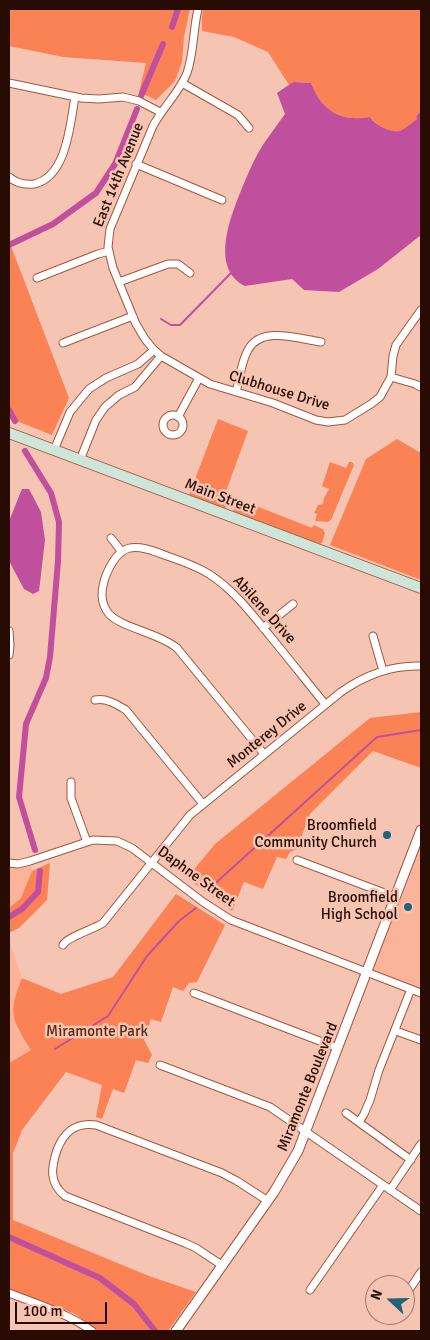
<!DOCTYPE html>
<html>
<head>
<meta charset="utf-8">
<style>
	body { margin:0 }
	#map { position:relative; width:430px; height:1340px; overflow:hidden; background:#f5c4b2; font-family:Signika,sans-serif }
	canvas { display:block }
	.frame { position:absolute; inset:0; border:10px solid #280c03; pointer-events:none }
	.north { position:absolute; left:365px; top:1275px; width:50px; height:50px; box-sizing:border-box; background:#f5c4b2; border:1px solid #a37a6c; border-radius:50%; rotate:291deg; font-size:14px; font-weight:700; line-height:20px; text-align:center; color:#280c03 }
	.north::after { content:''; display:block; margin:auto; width:18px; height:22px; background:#216377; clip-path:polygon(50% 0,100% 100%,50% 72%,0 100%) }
	.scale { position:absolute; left:15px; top:1302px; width:92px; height:22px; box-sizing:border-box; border:2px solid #280c03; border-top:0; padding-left:6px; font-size:15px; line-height:18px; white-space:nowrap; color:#280c03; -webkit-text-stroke:4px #f5c4b2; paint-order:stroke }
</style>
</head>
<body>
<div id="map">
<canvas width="430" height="1340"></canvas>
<div class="frame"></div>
<div class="north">N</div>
<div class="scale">100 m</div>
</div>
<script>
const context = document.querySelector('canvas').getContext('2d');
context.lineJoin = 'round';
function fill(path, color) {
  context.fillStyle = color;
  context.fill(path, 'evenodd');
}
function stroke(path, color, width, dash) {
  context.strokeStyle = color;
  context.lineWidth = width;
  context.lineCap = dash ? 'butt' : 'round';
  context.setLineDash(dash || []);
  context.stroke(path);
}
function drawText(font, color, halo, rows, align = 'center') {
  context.font = font + ' Signika,sans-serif';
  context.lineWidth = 5;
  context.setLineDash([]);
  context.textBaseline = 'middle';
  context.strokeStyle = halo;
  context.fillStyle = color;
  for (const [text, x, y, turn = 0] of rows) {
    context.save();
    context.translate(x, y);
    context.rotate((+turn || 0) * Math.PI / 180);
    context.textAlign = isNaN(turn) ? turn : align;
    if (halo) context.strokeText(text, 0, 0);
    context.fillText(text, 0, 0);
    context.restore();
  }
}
fill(new Path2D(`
	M421,841v151l-54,-20z
	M30,861l2,10 -11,27 -12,10v-45z
	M9,940l13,38 -7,18 1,32 15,22 -22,13z`), '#fbb49a');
fill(new Path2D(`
	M9,9h181l-6,28 -2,25 -7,19 -19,19 -17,-8 7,-29 -83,-6 -54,-11z
	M203,9h218v102l-5,5 1,3c-14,11 -17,17 -35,8 -5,-3 -8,-5 -12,-10 -30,5 -48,-6 -59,-34l-18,-1 -4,3 -21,-33 -34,-15 -32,-6v-14z
	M9,241l60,157 -17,37 -43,-17z
	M218,419l30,12 -23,63 5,2 -5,13 -36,-14z
	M397,439l24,14v127l-91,-35 36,-86z
	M330,462l16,6 3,-6h3l2,3 -23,55 -3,2 -13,-1 2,-7 -3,-1 4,-8 5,-1 1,-6 5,-9 -7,-3z
	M241,500l71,28 1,-3 10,4 2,4 -3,10 -3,1 -86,-32 4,-10z
	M421,712v56l-48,-17 -63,63 -13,35 -7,3 -4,7 -9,-2 -14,32 -19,-7 -12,29 -45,-33 28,-34 155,-126z
	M50,863l-3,37 -28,28 -10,5v-25l12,-10 11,-27z
	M176,894l49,31 -28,57 -8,1 -6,8 -10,-4 -12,35 -10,-3 -7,21 8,15 -4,8 -12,-3 -12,33 -11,-4 -11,30 -6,-2 6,-32 -36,-13 -44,58 -9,23v67l136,56 47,16 -28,39h-70l-23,-17 -66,-25v-226l22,-13c-20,-31 -23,-37 -9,-72l39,16 52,-17z`), '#fb8254');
fill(new Path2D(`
	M293,82l18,1c11,28 29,39 59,34 3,5 7,7 12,10 18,9 20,3 35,-8l-1,-3 5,-5v124l-43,34 -39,23 -35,-2 -12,-11 -47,7c-36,-18 -14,-70 -3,-98 5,-12 10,-24 16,-35 8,-14 18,-26 27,-39l-8,-21z
	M22,489h7l12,23 4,28 -6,51 -6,3 -9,-5 -15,-28v-40z`), '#c0509e');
stroke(new Path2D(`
	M161,319l10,6h9l51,-52
	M209,889l168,-152 44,-7
	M55,1049l53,-33 39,-60 32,-35 17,-13`), '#c0509e', 2);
stroke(new Path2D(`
	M172,27l6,-18
	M141,96l22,-52
	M9,245l44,-21 43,-31 19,-29 22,-55
	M9,410l6,11
	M25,451l26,42 8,29 -1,39 -8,96 -4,21 -20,46 -7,73 16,53
	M9,917l13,-8 16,-17 2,-21
	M9,1237l91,41 34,26 21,27`), '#c0509e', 6);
const minor = new Path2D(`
	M198,9c-5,21 -4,44 -11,64 -8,20 -24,34 -34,53l-43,103 -2,18 5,21 23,56 9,15 9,11 7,6 49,28 63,19 43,17 12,2 17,-2 26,-16 9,-7 11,-20 2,-21 3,-11 25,-35
	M9,83l72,15 18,1 24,-2 16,4 21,11
	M182,83l56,32 11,13
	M136,164l86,36
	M9,177c7,6 16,8 25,7 33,-7 36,-60 41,-87
	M37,278l61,-24 11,-3
	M119,282l49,-18h10l12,9
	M63,343l70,-27
	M391,377l24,7 6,3
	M236,392c4,-14 5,-30 12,-42 13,-25 51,-11 73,-8
	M163 425a10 10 0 1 1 20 0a10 10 0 1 1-20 0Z
	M178,417l21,-39
	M54,450l16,-38 19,-23 17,-11 32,-14 16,-14
	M80,460l16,-40 9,-13 14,-12 16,-8 26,-31
	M111,538l11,14
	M263,628l30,-24
	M9,631l1,14 -1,10
	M373,636l10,35
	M95,700c12,-2 21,4 31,10l77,94
	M264,754l-87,-106c-18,-15 -55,-20 -68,-34 -9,-11 -8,-23 -4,-36 14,-37 29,-35 62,-22 15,5 29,10 42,18 25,16 43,40 61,62 19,23 37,46 55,68
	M71,782v16l16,44
	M297,860l98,37
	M9,863l9,1 12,-3 63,-21 24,1 15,7 71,54 28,18 190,73
	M63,945c4,-8 29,-15 40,-22l87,-108 151,-123c24,-17 51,-27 80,-26
	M194,993l144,55
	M396,1031l25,9
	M160,1065l110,42 151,104
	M346,1113l65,47
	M359,1122l5,-8 6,-14 9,-30 32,-81
	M390,1190l31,-46
	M223,1266l-27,-18 -11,-5 -120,-47c-16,-13 -14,-28 -8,-46 7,-18 18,-28 39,-25l126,48 15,8 31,20
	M310,1290l73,-105
	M9,1293c28,11 58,20 83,38
	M405,1296l16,-24
	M389,1318l2,-3`);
const tertiary = new Path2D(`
	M176,1331l98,-139 24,-41 123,-321`);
const secondary = new Path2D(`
	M9,433l412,155`);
stroke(minor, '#9f583d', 9);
stroke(tertiary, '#9f583d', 11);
stroke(secondary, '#9f583d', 12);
stroke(minor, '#fff', 7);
stroke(tertiary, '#fff', 9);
stroke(secondary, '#cee5da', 10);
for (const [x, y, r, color] of [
	[387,835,5,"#216377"],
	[408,907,5,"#216377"]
]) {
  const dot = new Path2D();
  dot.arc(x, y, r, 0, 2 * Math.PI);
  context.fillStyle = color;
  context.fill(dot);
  stroke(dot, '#f5c4b2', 2);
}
drawText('15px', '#280c03', '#f5c4b2', [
	["East 14th Avenue",119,175,-68],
	["Clubhouse Drive",279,391,17],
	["Main Street",220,497,21],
	["Abilene Drive",264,610,48],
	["Monterey Drive",267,735,-39],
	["Daphne Street",196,877,36],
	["Miramonte Boulevard",308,1087,-68]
]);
drawText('15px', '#280c03', '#f5c4b2', [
	["Broomfield",377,826],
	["Community Church",377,843],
	["Broomfield",398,898],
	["High School",398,915]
], 'right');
drawText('15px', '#5a2815', '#f5c4b2', [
	["Miramonte Park",97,1032]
]);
</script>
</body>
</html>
